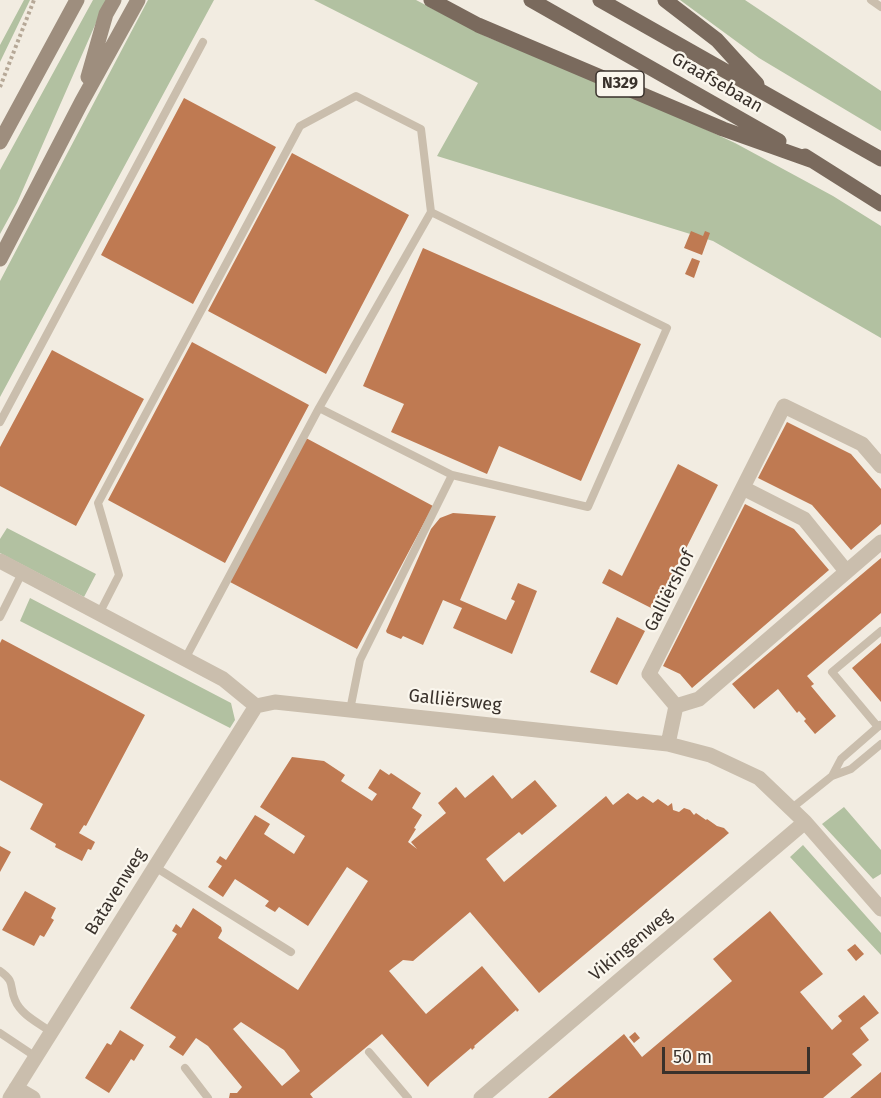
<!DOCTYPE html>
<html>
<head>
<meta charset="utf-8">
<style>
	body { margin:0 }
	#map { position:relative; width:881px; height:1098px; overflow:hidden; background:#f2ece1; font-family:"Fira Sans",sans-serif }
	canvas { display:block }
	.scale { position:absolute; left:662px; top:1047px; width:148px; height:27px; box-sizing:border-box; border:3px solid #39312b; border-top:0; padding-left:8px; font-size:18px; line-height:21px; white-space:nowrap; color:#39312b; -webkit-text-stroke:4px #faf6ed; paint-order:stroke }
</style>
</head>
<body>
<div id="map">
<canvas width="881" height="1098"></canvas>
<div class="scale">50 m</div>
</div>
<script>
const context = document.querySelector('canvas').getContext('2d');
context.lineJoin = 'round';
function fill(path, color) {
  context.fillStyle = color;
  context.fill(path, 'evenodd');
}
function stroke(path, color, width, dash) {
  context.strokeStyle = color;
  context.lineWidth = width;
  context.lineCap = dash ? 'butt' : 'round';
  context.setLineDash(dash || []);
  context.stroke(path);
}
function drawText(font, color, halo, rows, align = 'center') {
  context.font = font + ' "Fira Sans",sans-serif';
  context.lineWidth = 4.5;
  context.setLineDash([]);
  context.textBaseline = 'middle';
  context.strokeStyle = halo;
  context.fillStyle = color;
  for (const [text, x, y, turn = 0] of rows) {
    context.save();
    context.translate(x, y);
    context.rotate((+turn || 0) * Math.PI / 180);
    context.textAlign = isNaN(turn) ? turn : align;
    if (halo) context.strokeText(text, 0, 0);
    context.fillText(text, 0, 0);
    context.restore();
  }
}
fill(new Path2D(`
	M24,0h6l-30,62v-17z
	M93,0h13l-89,203 -17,31v-64z
	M148,0h66l-214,397v-116z
	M314,0h102l71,37 130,51 118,55 98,53 48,30v112l-168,-97 -276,-85 41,-73z
	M680,0h65l136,91v40l-122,-73z
	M7,528l89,46 -12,23 -84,-44v-14z
	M30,598l201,105 4,17 -5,8 -210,-107z
	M844,807l37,43v24l-8,5 -51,-55z
	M803,845l78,88v22l-91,-98z`), '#b2c1a1');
fill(new Path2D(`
	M184,98l92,49 -83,157 -92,-49z
	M292,153l117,62 -83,159 -118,-63z
	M691,231l12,5 2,-5 5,2 -8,22 -18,-7z
	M423,248l218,96 -60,137 -82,-35 -12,28 -96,-42 13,-28 -41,-18z
	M692,258l8,3 -6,17 -9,-4z
	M192,342l117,63 -84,158 -117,-63z
	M52,350l92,49 -68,127 -76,-40v-39z
	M787,422l64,32 30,35v35l-30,26 -39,-45 -54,-27z
	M306,438l127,68 -76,143 -127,-67z
	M678,464l40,21 -63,125 -53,-27 7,-14 13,7z
	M745,504l49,25 35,41 -137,118 -12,-14 -17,-8z
	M453,513l43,3 -36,84 46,20 9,-19 -4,-2 7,-16 19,8 -25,63 -59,-26 9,-20 -19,-8 -20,45 -20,-9 -2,3 -14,-6 -1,-2 45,-102 9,-11z
	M881,558v55l-74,63 7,8 -3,2 25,30 -21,18 -11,-13 2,-2 -7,-8 -2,2 -19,-24 -24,20 -22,-25z
	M617,617l28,14 -28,54 -27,-13z
	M2,639l143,76 -59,111 -2,-1 -5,8 16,9 -4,8 -3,-1 -6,12 -27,-14 1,-3 -26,-15 13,-25 -43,-24v-137z
	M881,643v59l-29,-34z
	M292,757l32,4 21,14 -4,6 31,20 5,-7 -9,-6 12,-19 9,6 2,-2 30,20 -9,15 10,7 -8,13 2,1 -8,13 9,7 -6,-7 35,-29 -8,-10 18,-16 9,11 28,-23 19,24 23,-19 22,26 -35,29 -3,-3 -33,27 18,23 102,-86 7,9 15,-12 9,7 6,-4 10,7 5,-4 10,7 4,-3 1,7 6,2 5,-4 6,2 4,5 2,-2 10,7 1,-1 10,7 7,2 5,5 -190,160 -69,-81 -57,49 -10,-1 -14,11 37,43 56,-48 37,44 -2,2 -1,-2 -42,36 1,1 -3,3 -1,-2 -41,35 -2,4 -46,-53 -72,60 3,4h-84l1,-5h7l5,-6 -34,-41 -12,-8 -13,18 -14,-9 7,-10 -46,-29 47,-74 -5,-3 4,-7 5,4 12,-20 28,19 1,4 -4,7 80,52 70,-109 -21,-14 -39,59 -29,-19 -4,5 -10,-6 4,-5 -34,-22 -12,18 -15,-10 14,-21 -6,-4 4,-6 6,4 29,-45 15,9 -6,10 30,20 11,-18 -45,-29zM241,1022l43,28 16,21 -18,15 -49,-57z
	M0,846l11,6 -11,20z
	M25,891l31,17 -5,10 3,2 -10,17 -4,-2 -6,11 -32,-16z
	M770,911l53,63 -23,18 32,38 10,-9 -4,-5 26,-21 15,18 -19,15 9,12 -17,14 10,11 -39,33h-275l76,-64 18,23 90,-76 -19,-22z
	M855,944l9,10 -8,7 -9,-11z
	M120,1030l24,15 -10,16 -3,-2 -22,34 -24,-15 22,-35 4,2z
	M635,1032l5,6 -6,5 -5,-6z
	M881,1072v26h-31z`), '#bf7a52');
stroke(new Path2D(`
	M0,87l34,-87`), '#b6a897', 4, [3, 3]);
stroke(new Path2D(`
	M871,0l10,7
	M319,408l112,-196
	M0,422l203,-380
	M99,614l20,-39 -21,-72 202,-377 56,-30 65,33 10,83 236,116 -79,179 -136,-32 -92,185 -10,50
	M0,617l22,-44
	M185,659l134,-251 133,67
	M878,727l-46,-55 49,-41
	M832,776l9,-17 39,-34
	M792,808l40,-32 19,-7 30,-25
	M155,867l136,85
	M0,971c16,11 9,16 15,29 6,15 24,23 36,32
	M0,1033l36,24
	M369,1052l39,46
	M185,1068l23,30`), '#cabead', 8);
stroke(new Path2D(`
	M743,488l61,31 42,52
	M0,561l223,118 33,27 19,-4 393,42 42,11 49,23 46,44 76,87
	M676,706l-27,-32 135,-268 78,38 19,22
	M676,706l23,-7 182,-157
	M668,744l8,-38
	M16,1088l17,10
	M10,1098l246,-392
	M481,1098l324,-276`), '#cabead', 15);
stroke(new Path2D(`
	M88,77l18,-63 8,-14
	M0,142l77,-142
	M0,259l81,-156 57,-103`), '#9e8e7e', 15);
stroke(new Path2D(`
	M431,0l47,25 245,104 90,32
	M531,0l248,141
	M600,0l281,159
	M665,0l52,40 40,44
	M805,156l76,48`), '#7a6a5d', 15);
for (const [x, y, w] of [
	[620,84,48]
]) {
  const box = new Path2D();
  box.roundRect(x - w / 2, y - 13, w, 26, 4.5);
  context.fillStyle = '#faf6ed';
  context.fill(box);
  stroke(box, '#39312b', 1.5);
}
drawText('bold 16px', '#39312b', null, [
	["N329",620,84]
]);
drawText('18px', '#39312b', '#faf6ed', [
	["Graafsebaan",717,83,30],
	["Galliërshof",670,591,-63],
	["Galliërsweg",455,701,6],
	["Batavenweg",116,892,-58],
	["Vikingenweg",631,945,-40]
]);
</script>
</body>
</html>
